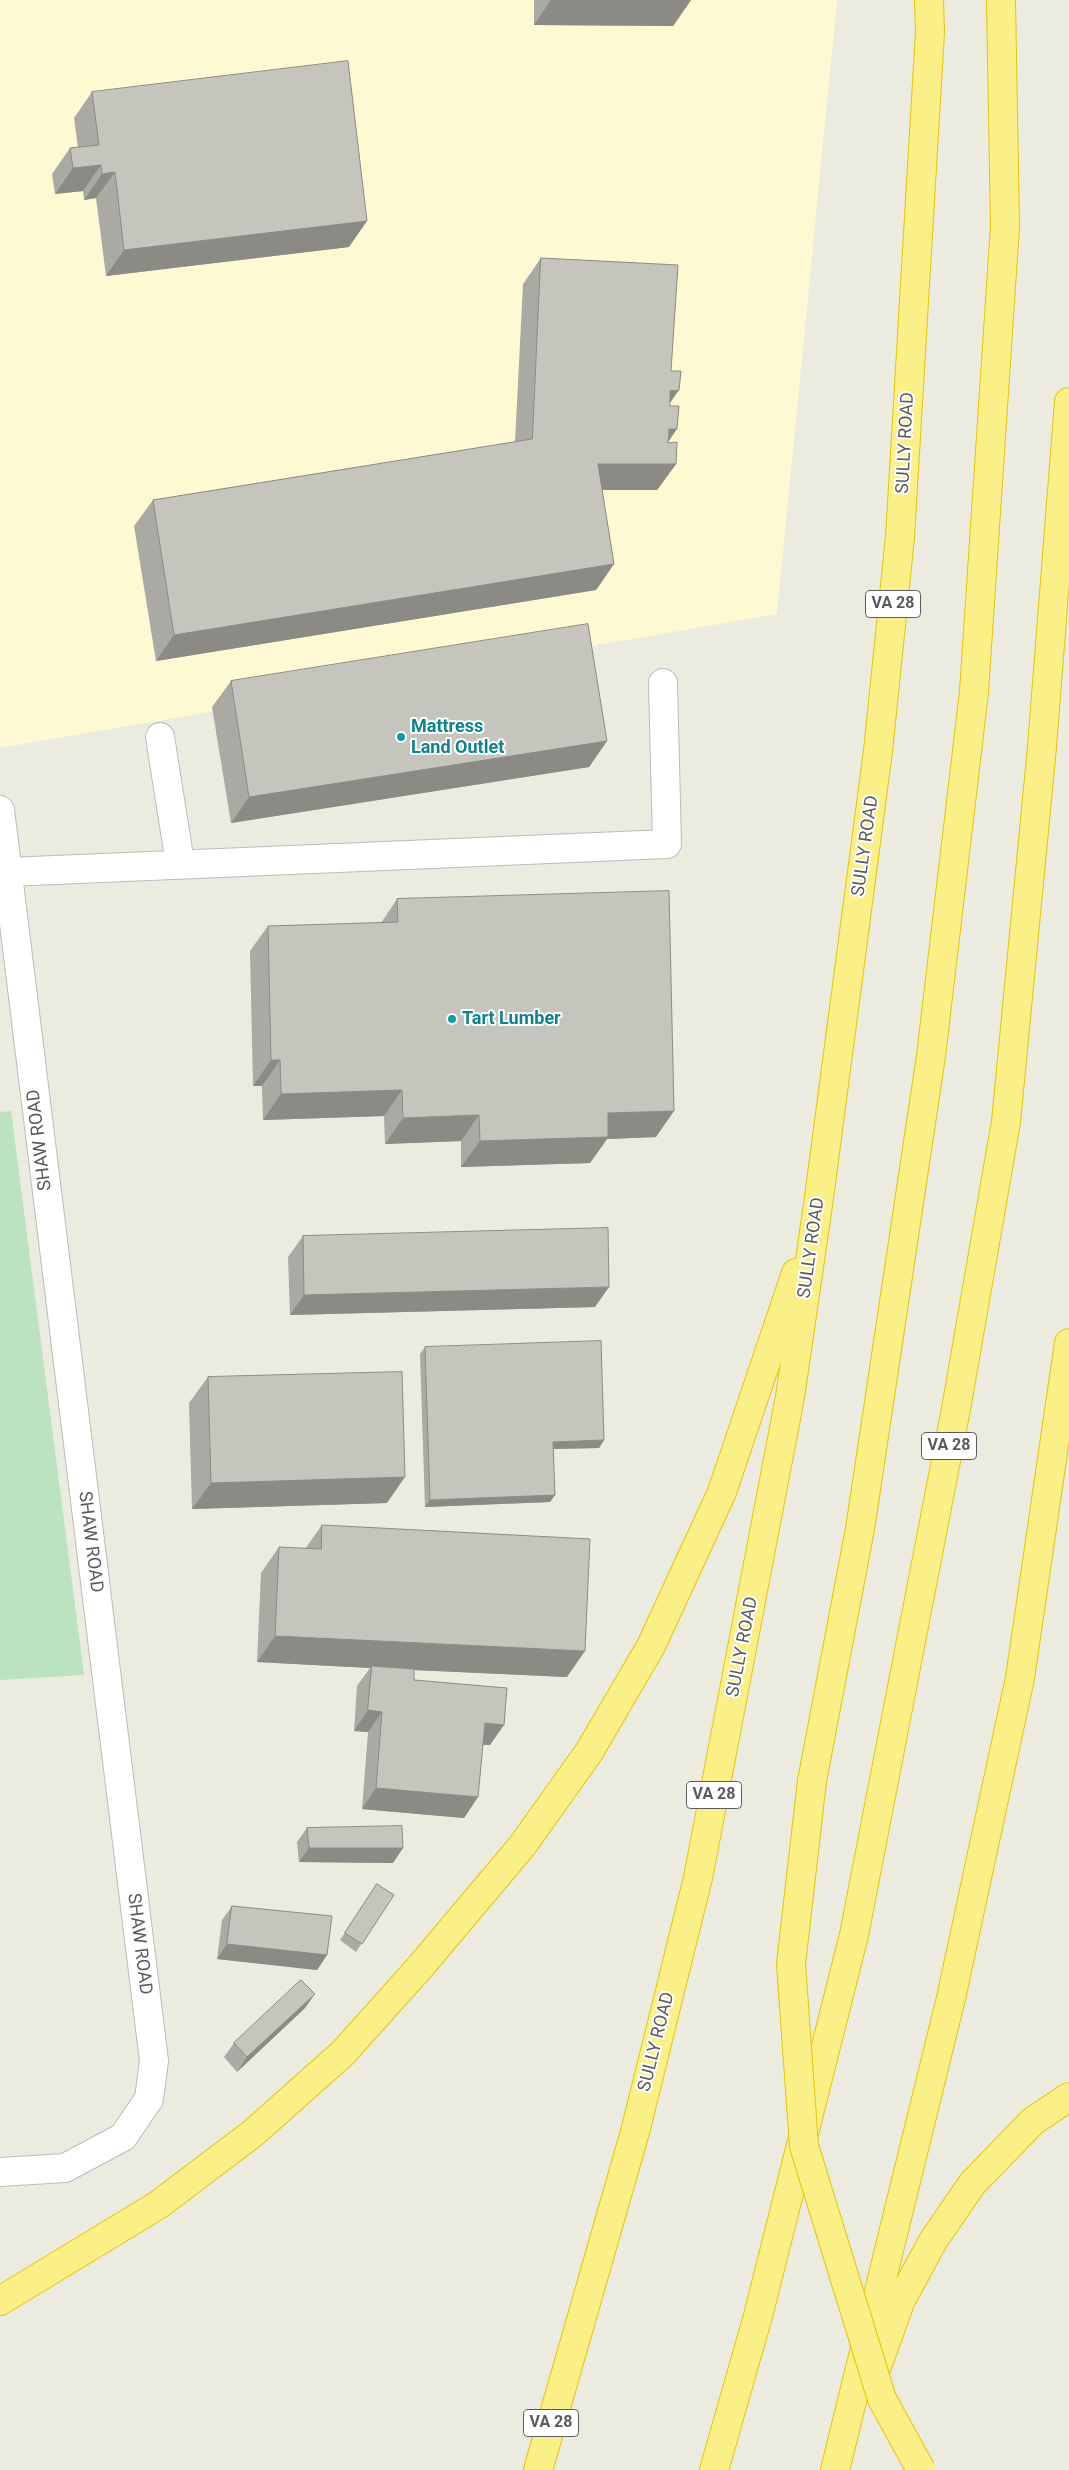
<!DOCTYPE html>
<html>
<head>
<meta charset="utf-8">
<style>
	body { margin:0 }
	canvas { display:block; background:#ebebdf }
</style>
</head>
<body>
<canvas width="1069" height="2470"></canvas>
<script>
const context = document.querySelector('canvas').getContext('2d');
context.lineJoin = 'round';
function fill(path, color) {
  context.fillStyle = color;
  context.fill(path, 'evenodd');
}
function stroke(path, color, width, dash) {
  context.strokeStyle = color;
  context.lineWidth = width;
  context.lineCap = dash ? 'butt' : 'round';
  context.setLineDash(dash || []);
  context.stroke(path);
}
function drawText(font, color, halo, rows, align = 'center') {
  context.font = font + ' Roboto,sans-serif';
  context.lineWidth = 4;
  context.setLineDash([]);
  context.textBaseline = 'middle';
  context.strokeStyle = halo;
  context.fillStyle = color;
  for (const [text, x, y, turn = 0] of rows) {
    context.save();
    context.translate(x, y);
    context.rotate((+turn || 0) * Math.PI / 180);
    context.textAlign = isNaN(turn) ? turn : align;
    if (halo) context.strokeText(text, 0, 0);
    context.fillText(text, 0, 0);
    context.restore();
  }
}
fill(new Path2D(`
	M0,0h837l-60,614 -777,134z`), '#fdfad3');
fill(new Path2D(`
	M11,1111l73,564 -84,5v-568z`), '#bbe3c2');
const minor = new Path2D(`
	M160,737l20,126
	M0,810l154,1251 -5,38 -26,38 -58,31 -65,4
	M8,872l659,-28 -4,-161`);
const highway = new Path2D(`
	M812,1781l48,-252 71,-473 43,-364 31,-466 -4,-226
	M0,2301l158,-96 94,-71 91,-81 78,-87 101,-120 67,-94 62,-106 71,-154 74,-219
	M875,2372l26,-72 32,-59 39,-57 61,-63 36,-24
	M538,2470l97,-338 63,-254 92,-481 28,-192 60,-454 22,-214 30,-505 -1,-32
	M714,2470l44,-154 96,-381 102,-526 50,-287 36,-375 27,-345
	M835,2470l116,-472 69,-320 49,-335`);
stroke(minor, '#babbc1', 30);
stroke(highway, '#e7c504', 30);
stroke(minor, '#fff', 28);
stroke(highway, '#fbf087', 28);
const highwayBridge = new Path2D(`
	M812,1781l-21,183 13,182 78,253 39,71`);
stroke(highwayBridge, '#e7c504', 30, []);
stroke(highwayBridge, '#fbf087', 28);
fill(new Path2D(`
	M534,0h157l-18,26 -139,-1z
	M92,92l257,155 -243,29 -10,-78 -12,2 -1,-9 -28,3 -3,-20 18,-26h8l-4,-30z
	M541,258l130,113 -3,72 8,21 -19,26h-55l12,74 -18,26 -440,71 -22,-135 19,-26 362,-58 8,-158z
	M231,681l376,60 -18,26 -358,56 -19,-116z
	M397,899l259,238 -49,2 -17,24 -129,4v-26l-76,3 -1,-28 -121,4 -1,-34h-9l-3,-135 18,-25 113,-3z
	M303,1236l292,71 -305,8 -2,-58z
	M425,1347l179,93 -5,8 -46,1 2,46 -5,7 -125,5 -5,-153z
	M208,1377l179,126 -195,6 -3,-106z
	M322,1525l245,152 -153,-7v10l76,65h-7l-5,52 -14,21 -102,-9 6,-77 -14,-1 3,-45 13,-18 -113,-6 4,-89 18,-26 26,2z
	M307,1828l86,35 -94,-1 -2,-20z
	M377,1884l17,11 -38,57 -16,-12z
	M232,1906l95,49 -10,15 -100,-11 5,-39z
	M305,2008l-68,64 -13,-15 10,-14z`), '#aaa9a3');
fill(new Path2D(`
	M551,0h140l-18,26 -139,-1z
	M101,165l-18,26 -28,3 18,-26z
	M115,172l-19,26 -12,2 18,-26z
	M367,221l-18,26 -243,29 18,-26z
	M679,390l-18,26 9,-25z
	M669,429h8l-18,26z
	M598,464h78l-19,26h-77z
	M614,564l-18,26 -440,71 18,-26z
	M607,741l-18,26 -358,56 18,-26z
	M271,1060h9l-18,26h-9z
	M402,1090l-18,26 -121,4 18,-26z
	M674,1111l-18,26 -49,2 -17,24 -129,4 19,-26 128,-28z
	M479,1115l-18,26 -76,3 18,-26z
	M609,1287l-14,20 -305,8 14,-20z
	M604,1440l-5,8 -51,1 5,-7z
	M405,1477l-18,26 -195,6 19,-26z
	M555,1495l-5,7 -125,5 5,-7z
	M275,1636l310,15 -18,26 -196,-9 1,-2 -2,2 -113,-6z
	M368,1710l14,2 -14,20 -14,-1z
	M485,1723l19,2 -14,20 -20,-1z
	M376,1788l102,9 -14,21 -102,-9z
	M309,1848h94l-10,15 -94,-1z
	M227,1944l100,11 -10,15 -100,-11z
	M315,1994l-10,14 -68,64 10,-15z`), '#8b8a84');
const building = new Path2D(`
	M348,61l19,160 -243,29 -9,-78 -13,2 -1,-9 -28,3 -3,-20 29,-3 -7,-53z
	M541,258l137,7 -7,106h10l-2,19 -9,1v15h9l-2,23h-8l-1,14 9,-1 -1,22h-78l16,100 -440,71 -21,-135 379,-61z
	M588,624l19,117 -358,56 -18,-116z
	M669,891l5,220 -66,2v24l-128,4 -1,-26 -76,3 -1,-28 -121,4 -1,-34h-9l-3,-134 130,-4 -1,-23z
	M608,1228l1,59 -305,8 -1,-59z
	M601,1341l3,99 -51,2 2,53 -125,5 -5,-153z
	M402,1372l3,105 -194,6 -3,-106z
	M322,1525l268,14 -5,112 -310,-15 4,-89 42,2z
	M372,1666l42,3v11l93,8 -3,37 -19,-2 -7,74 -102,-9 6,-76 -14,-2z
	M402,1826l1,22h-94l-2,-20z
	M377,1884l17,11 -32,49 -17,-11z
	M232,1906l100,10 -5,39 -100,-11z
	M301,1980l14,14 -68,63 -13,-14z`);
fill(building, '#c6c5bd');
stroke(building, '#8b8a84', 1);
for (const [x, y, r, color] of [
	[401,737,5,"#0f9aa8"],
	[452,1019,5,"#0f9aa8"]
]) {
  const dot = new Path2D();
  dot.arc(x, y, r, 0, 2 * Math.PI);
  context.fillStyle = color;
  context.fill(dot);
  stroke(dot, '#fff', 2);
}
for (const [x, y, w] of [
	[893,604,55],
	[949,1446,55],
	[714,1795,55],
	[551,2423,55]
]) {
  const box = new Path2D();
  box.roundRect(x - w / 2, y - 13.5, w, 27, 4);
  context.fillStyle = '#fff';
  context.fill(box);
  stroke(box, '#585b60', 1);
}
drawText('bold 16px', '#585b60', null, [
	["VA 28",893,604],
	["VA 28",949,1446],
	["VA 28",714,1795],
	["VA 28",551,2423]
]);
drawText('18px', '#585b60', '#fff', [
	["SULLY ROAD",906,443,-87],
	["SULLY ROAD",866,846,-82],
	["SHAW ROAD",40,1140,-97],
	["SULLY ROAD",812,1248,-82],
	["SHAW ROAD",90,1542,83],
	["SULLY ROAD",743,1647,-79],
	["SHAW ROAD",139,1944,83],
	["SULLY ROAD",657,2042,-76]
]);
drawText('bold 18px', '#0d838f', '#fff', [
	["Mattress",411,727],
	["Land Outlet",411,748],
	["Tart Lumber",462,1019]
], 'left');
</script>
</body>
</html>
